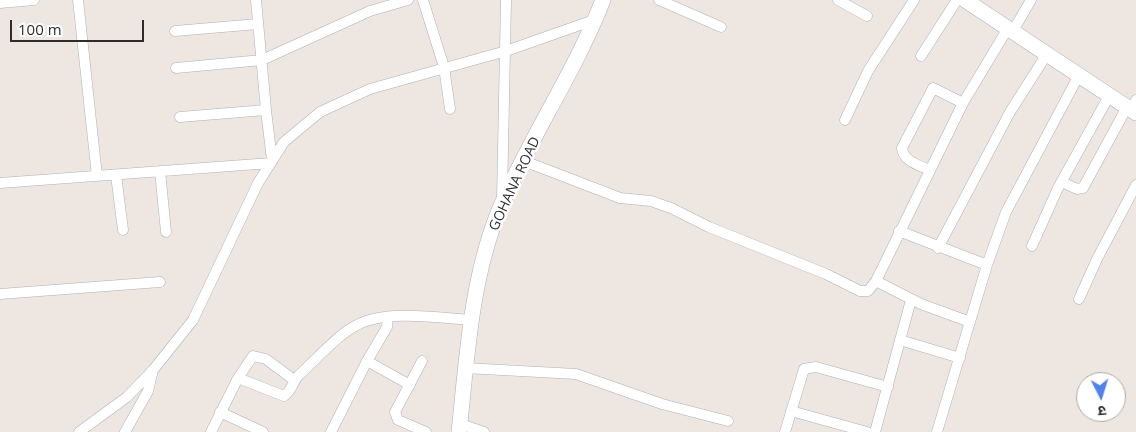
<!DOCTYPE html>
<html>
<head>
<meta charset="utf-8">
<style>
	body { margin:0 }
	#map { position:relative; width:1136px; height:432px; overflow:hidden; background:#ede6e1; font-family:"Open Sans","Noto Sans Devanagari",sans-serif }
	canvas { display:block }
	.north { position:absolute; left:1076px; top:372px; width:50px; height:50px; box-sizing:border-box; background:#fff; border:1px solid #ababab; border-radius:50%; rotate:175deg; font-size:14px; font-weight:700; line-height:20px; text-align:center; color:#2d2d2d }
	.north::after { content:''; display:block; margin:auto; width:18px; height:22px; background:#5181ea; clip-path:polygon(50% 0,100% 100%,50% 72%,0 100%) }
	.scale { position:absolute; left:10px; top:20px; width:134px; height:22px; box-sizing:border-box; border:2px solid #2d2d2d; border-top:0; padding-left:6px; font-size:15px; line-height:18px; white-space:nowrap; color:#2d2d2d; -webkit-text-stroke:4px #fff; paint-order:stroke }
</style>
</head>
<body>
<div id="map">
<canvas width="1136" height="432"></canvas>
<div class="north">उ</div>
<div class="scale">100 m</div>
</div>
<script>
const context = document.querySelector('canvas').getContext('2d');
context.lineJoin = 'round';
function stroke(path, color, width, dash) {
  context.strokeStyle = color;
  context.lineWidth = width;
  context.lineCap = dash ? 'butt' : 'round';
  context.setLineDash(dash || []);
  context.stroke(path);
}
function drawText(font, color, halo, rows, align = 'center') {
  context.font = font + ' "Open Sans",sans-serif';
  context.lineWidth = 5;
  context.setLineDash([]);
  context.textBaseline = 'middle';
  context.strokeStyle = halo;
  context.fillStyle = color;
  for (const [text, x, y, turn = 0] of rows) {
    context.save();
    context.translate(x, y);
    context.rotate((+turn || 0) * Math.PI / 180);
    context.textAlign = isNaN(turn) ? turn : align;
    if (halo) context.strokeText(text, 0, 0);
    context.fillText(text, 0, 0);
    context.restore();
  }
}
const minor = new Path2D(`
	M78,0l19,176
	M256,0l10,110 6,50
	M423,0l21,67 6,42
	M659,0l62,27
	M838,0l29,16
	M0,3l34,-3
	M1017,24l14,-24
	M175,31l83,-7
	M921,56l36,-56
	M176,68l86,-8 108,-49 38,-11
	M1135,102l1,-2
	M180,117l86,-7
	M845,120l23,-49 46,-71
	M524,161l96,37 31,3 20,7 38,19 117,47 34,17h8l8,-10 87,-178 45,-75
	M929,170c-10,-5 -26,-9 -27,-22l31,-60 30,15
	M160,171l6,61
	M116,175l7,55
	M1062,182l15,7 6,-1 44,-81
	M0,183l271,-20
	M502,199l4,-199
	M899,231l88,34
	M1032,246l26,-58 51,-92
	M938,248l72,-136 37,-58
	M876,281l45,23 49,18
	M0,294l160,-12
	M1079,299l18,-40 39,-74
	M900,340l60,18
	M367,361l43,24
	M422,361l-27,51 3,8 28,12
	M465,368l111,6 86,30 66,17
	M238,378l46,18c9,-6 8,-14 15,-21 17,-15 38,-40 58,-50 29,-16 83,-7 115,-5
	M791,411l76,21
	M220,412l43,20
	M460,424l24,8
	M79,432l48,-35 26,-27 40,-50 65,-137 26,-41 36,-30 50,-23 136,-38 88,-31
	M125,432l23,-41 5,-21
	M211,432l27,-54 15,-22 13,3 28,21
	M331,432l36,-71 20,-34 1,-10
	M785,432l19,-63 12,-2 72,20
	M875,432l36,-132
	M937,432l50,-167 19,-53 73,-137`);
const secondary = new Path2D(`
	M965,0l171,113
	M459,432c8,-75 12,-154 41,-224 30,-71 75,-136 103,-208`);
stroke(minor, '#adb1b8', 11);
stroke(secondary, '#adb1b8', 16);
stroke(minor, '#fff', 10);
stroke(secondary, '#fff', 15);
drawText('14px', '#2d2d2d', '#fff', [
	["GOHANA ROAD",515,184,-65]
]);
</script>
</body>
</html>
